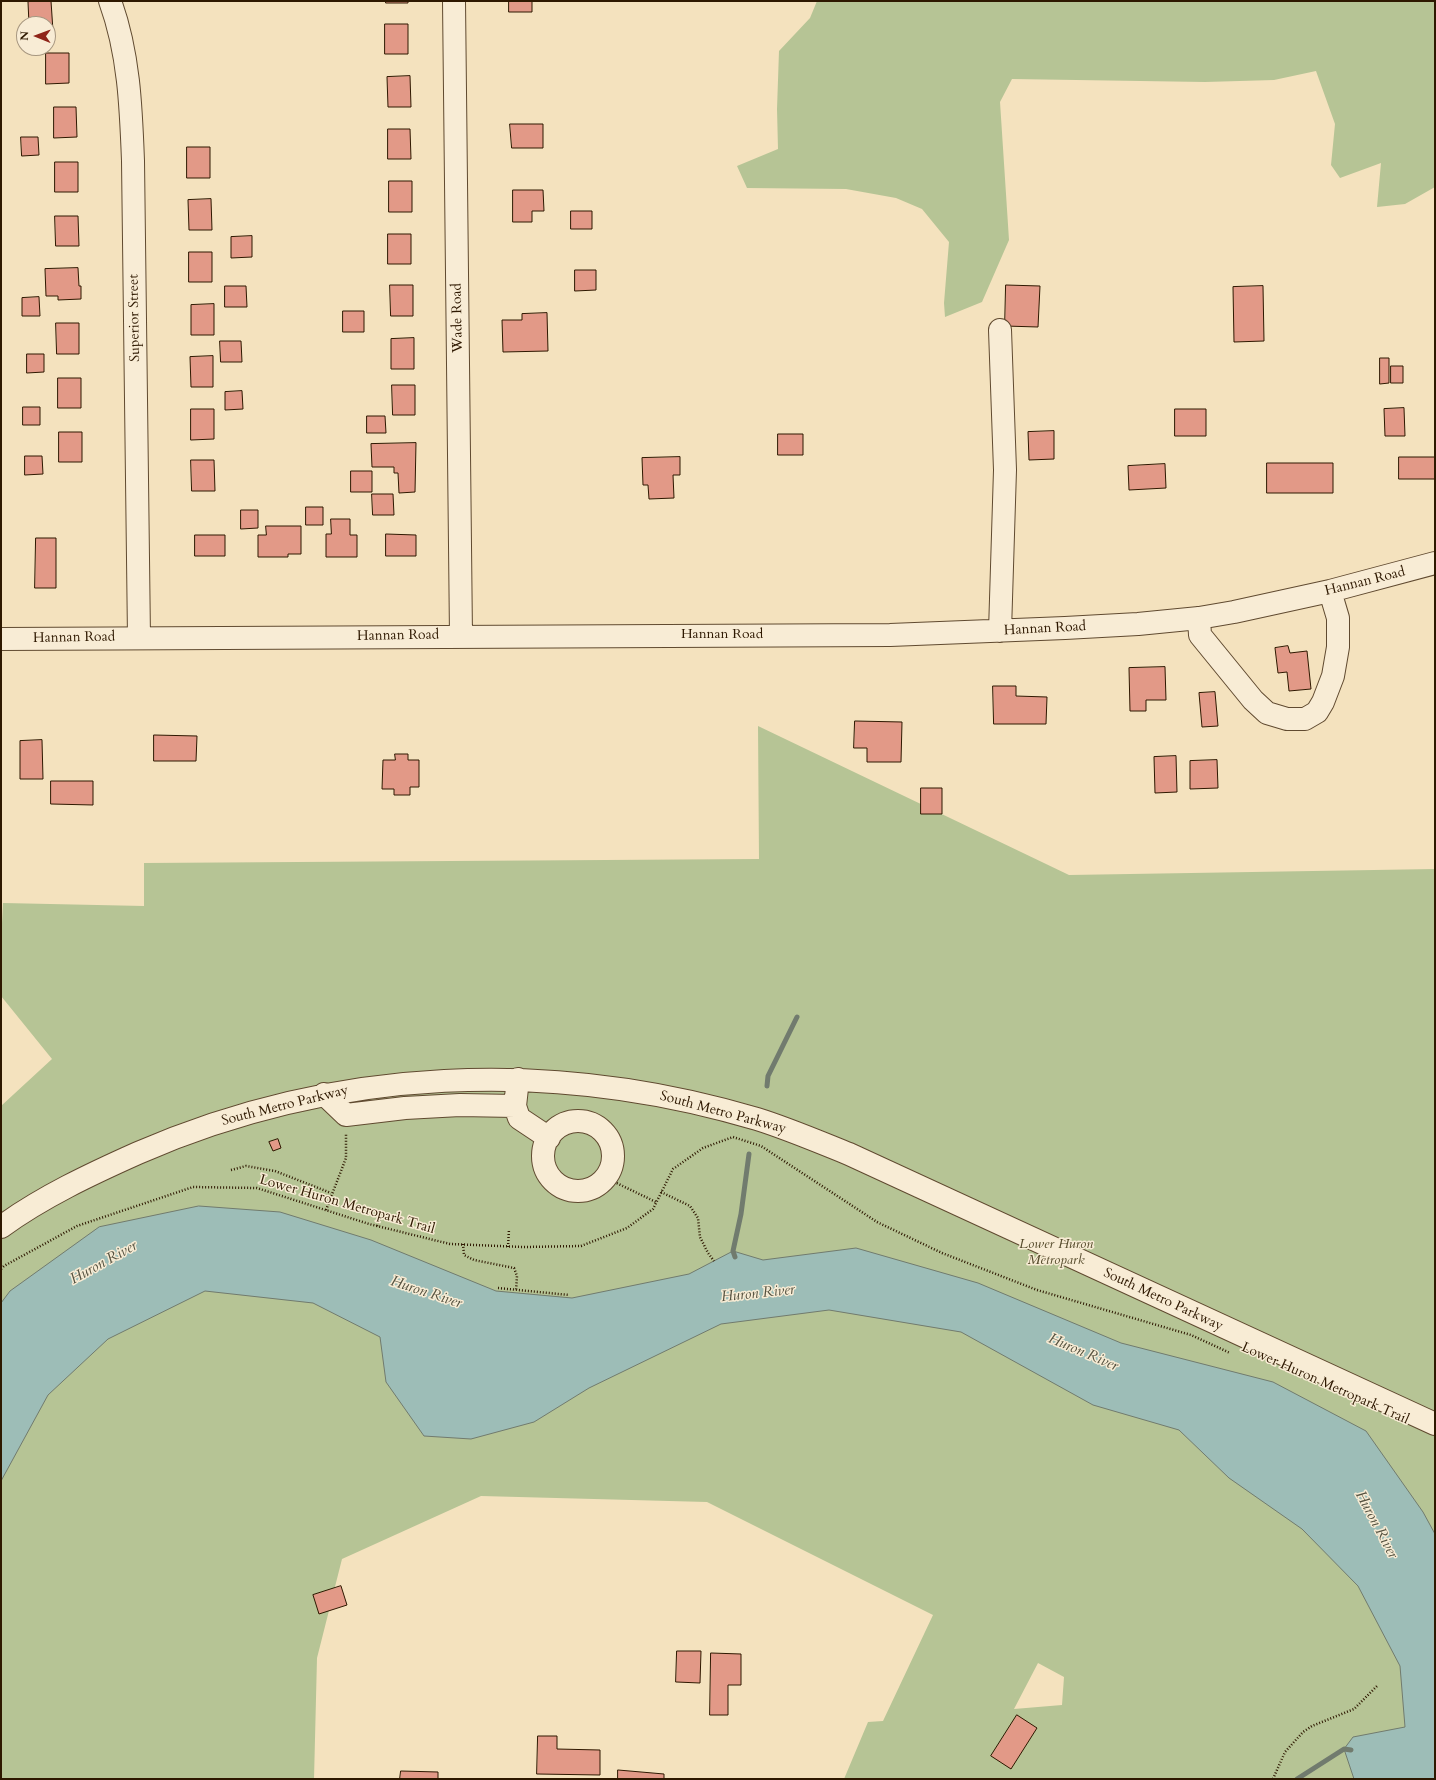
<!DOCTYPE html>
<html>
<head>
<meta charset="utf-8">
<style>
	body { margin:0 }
	#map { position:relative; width:1436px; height:1780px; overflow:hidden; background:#f4e2be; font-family:Cardo,serif }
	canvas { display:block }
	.frame { position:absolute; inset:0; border:2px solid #2e1800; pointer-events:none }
	.north { position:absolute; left:16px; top:16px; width:40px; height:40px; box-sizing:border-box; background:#f8ecd5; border:1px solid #a79780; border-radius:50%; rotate:271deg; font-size:11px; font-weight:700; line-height:16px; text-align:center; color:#2e1800 }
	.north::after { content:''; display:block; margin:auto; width:14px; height:18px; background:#8f2418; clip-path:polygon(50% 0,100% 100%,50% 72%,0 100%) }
</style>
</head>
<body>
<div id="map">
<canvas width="1436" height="1780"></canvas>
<div class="frame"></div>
<div class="north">N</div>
</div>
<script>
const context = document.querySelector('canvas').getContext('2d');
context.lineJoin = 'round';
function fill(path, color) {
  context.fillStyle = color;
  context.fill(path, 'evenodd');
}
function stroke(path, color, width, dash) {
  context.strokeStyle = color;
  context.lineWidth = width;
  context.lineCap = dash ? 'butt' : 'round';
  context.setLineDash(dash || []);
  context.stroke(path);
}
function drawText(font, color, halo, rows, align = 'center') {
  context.font = font + ' Cardo,serif';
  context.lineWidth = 3;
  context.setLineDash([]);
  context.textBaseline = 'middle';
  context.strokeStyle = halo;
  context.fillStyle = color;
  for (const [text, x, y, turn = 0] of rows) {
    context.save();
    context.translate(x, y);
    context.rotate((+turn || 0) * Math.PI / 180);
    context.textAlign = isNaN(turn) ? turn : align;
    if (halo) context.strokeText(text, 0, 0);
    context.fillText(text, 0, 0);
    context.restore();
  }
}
fill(new Path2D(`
	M817,1h618v186l-30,17 -28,3 4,-44 -41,15 -9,-13 4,-41 -19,-53 -42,9 -69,2 -193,-3 -12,23 9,138 -27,62 -37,15 -1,-14 5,-61 -27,-33 -26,-11 -50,-9 -99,-1 -10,-22 41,-17 -1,-40 2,-58 31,-33z
	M758,726l311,149 366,-6v910h-591l24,-57 15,-1 50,-106 -226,-113 -226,-6 -139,63 -25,99 -3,121h-313v-673l51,-47 -51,-63v-53l2,-40 141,3v-43l615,-4zM1038,1663l26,14 -2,28 -48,4z`), '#b6c495');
const water = new Path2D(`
	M199,1206l81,6 91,28 125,51 76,7 117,-24 44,-23 30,9 93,-12 122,35 143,60 152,39 93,49 57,81 12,22v245h-81l-10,-30 9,-12 52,-10 -5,-61 -42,-80 -56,-57 -73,-51 -50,-48 -86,-25 -132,-73 -132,-22 -108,14 -132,64 -55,34 -63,17 -47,-3 -38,-54 -6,-45 -67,-34 -108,-12 -97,48 -60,56 -47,86v-178l9,-12 89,-64z`);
fill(water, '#9dbdb7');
stroke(water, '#717b6e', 1);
stroke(new Path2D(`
	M767,1086l1,-10 29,-59
	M735,1257l-2,-6 8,-37 8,-60
	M1297,1779l47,-30 7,1`), '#717b6e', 5);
const building = new Path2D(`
	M51,1l2,30h-5v-7h-19l-1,-22z
	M386,1h22v2h-22z
	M509,1h23v11h-23z
	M385,24h23v30h-23z
	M46,53h23v30l-23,1z
	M410,76l1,31h-23l-1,-30z
	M54,107h22l1,30 -23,1z
	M510,124h33v24h-31z
	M388,129h22l1,30h-23z
	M21,137h17l1,18 -17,1z
	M187,147h23v31h-23z
	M55,162h23v30h-23z
	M389,181h23v31h-23z
	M513,190h30l1,21h-12v11h-19z
	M211,199l1,31h-23l-1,-30z
	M571,211h21v18h-21z
	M55,216h23l1,30h-23z
	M388,234h23v30h-23z
	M252,236v21l-21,1v-21z
	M189,252h23v30h-23z
	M78,268l1,18h2v13l-23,1v-4h-12l-1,-27z
	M575,270h21v20l-21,1z
	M390,285h23v31h-22z
	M1006,285l34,1 -2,41 -33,-1z
	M225,286h21l1,21h-22z
	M1263,286l1,55 -30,1 -1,-55z
	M39,297l1,19h-18v-18z
	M214,304v31h-23v-30z
	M343,311h21v21h-21z
	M547,313l1,38 -45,1 -1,-32h20v-6z
	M56,323h23v31h-22z
	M414,338v31h-23v-30z
	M220,341h21l1,21h-21z
	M27,354h17v18l-17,1z
	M213,356v31h-22l-1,-30z
	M1380,358h9v25l-9,1z
	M1391,366h12v17h-12z
	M58,378h23v30h-23z
	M392,385h23v30h-22z
	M242,391l1,18 -18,1v-18z
	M23,407h17v18h-17z
	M1404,408l1,28h-20l-1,-27z
	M191,409h23v30l-23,1z
	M1175,409h31v27h-31z
	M367,416h18l1,17h-19z
	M1054,431v28l-25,1 -1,-28z
	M59,432h23v30h-23z
	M778,434h25v21h-25z
	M416,443l-1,49 -16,1 -1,-20h-4v-6h-22l-1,-23z
	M25,456h17l1,18 -18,1z
	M680,457v18h-7l1,23 -25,1 -1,-14h-5l-1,-27z
	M1399,457h36v22h-36z
	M191,460h23l1,31h-23z
	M1267,463h66v30h-66z
	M1165,464l1,24 -37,2 -1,-24z
	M351,471h21v21h-21z
	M372,494h21l1,21h-21z
	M306,507h17v18h-17z
	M241,510h17v18l-17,1z
	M331,519h19v16h7v22h-31v-23h5z
	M266,526h35v28h-13v3h-30v-22h8z
	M386,534l30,1v21h-30z
	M195,535h30v21h-30z
	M36,538h20v50h-21z
	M1288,646l2,7 17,-2 4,38 -22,2 -2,-19 -9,1 -3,-25z
	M1165,667l1,33h-20v11h-16l-1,-43z
	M993,686h23v10l31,1 -1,27h-52z
	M1215,692l3,34 -16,1 -3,-34z
	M855,721l47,1 -1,40h-34v-14h-13z
	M154,735l43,1 -1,25h-42z
	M42,740l1,39h-23v-38z
	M395,754h13v6h11v27h-9v8h-16v-6h-12l1,-29h12z
	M1176,756l1,36 -22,1 -1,-36z
	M1217,760l1,28 -28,1v-28z
	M51,781h42v24l-42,-1z
	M921,788h21v26h-21z
	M278,1139l3,9 -8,3 -4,-9z
	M341,1586l6,19 -28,9 -6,-19z
	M677,1651h24l-1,32 -24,-1z
	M711,1653l30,1v31h-13v30h-18z
	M1017,1715l20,13 -26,41 -20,-13z
	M538,1736h19v13l43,1v25l-63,-1z
	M618,1770l46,4v5h-46z
	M401,1771l37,1v7h-38z`);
fill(building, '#e29987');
stroke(building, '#2e1800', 1);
const minor = new Path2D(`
	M110,1c19,52 21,106 23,160l6,477
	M454,1l7,635
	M1000,330l5,140 -5,161
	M1199,618l1,17 53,65 14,13 20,6h18l12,-7 6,-10 10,-26 5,-29v-29l-8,-27
	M1,639l889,-4 175,-7 73,-4 61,-6 35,-6 96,-21 105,-28
	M324,1094l22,21 59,-7 55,-3 55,1 3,-27
	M515,1106l4,12 30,20
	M543 1156a35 35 0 1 1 70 0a35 35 0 1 1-70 0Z
	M1,1227c41,-30 90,-53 137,-74 197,-86 414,-95 619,-34 32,10 62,23 92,35l586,270`);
stroke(minor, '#604a30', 24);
stroke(new Path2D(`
	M231,1170l15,-4 29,5 56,22
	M606,1178l50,24
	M661,1192l29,14 8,12 2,19 8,16 6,8
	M326,1210l20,-52v-25
	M377,1226l5,-15
	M463,1244l1,11 10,5 40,8 3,8 -1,15
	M508,1247l1,-18
	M1,1269l3,-3 73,-40 116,-39 64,1 112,36 81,20 74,3 57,-1 46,-18 26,-19 20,-40 30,-21 30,-11 28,9 116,76 65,31 95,37 154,45 39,18
	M498,1288l71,7
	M1273,1779l12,-27 18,-20 9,-6 42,-17 23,-23`), '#2e1800', 2.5, [1, 2]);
stroke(minor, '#f8ecd5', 22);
drawText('14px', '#2e1800', '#f8ecd5', [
	["Superior Street",135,318,-91],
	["Wade Road",458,318,-91],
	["Hannan Road",1365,582,-14],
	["Hannan Road",1045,629,-3],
	["Hannan Road",722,635],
	["Hannan Road",398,636,-1],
	["Hannan Road",74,638,-1],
	["South Metro Parkway",285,1106,-14],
	["South Metro Parkway",723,1113,15],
	["Lower Huron Metropark Trail",347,1205,16],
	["South Metro Parkway",1163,1300,25],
	["Lower Huron Metropark Trail",1325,1384,24]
]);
drawText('italic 14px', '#574c2d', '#f8ecd5', [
	["Lower Huron",1056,1245],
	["Metropark",1056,1261]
]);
drawText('italic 15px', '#555240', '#f8ecd5', [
	["Huron River",104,1263,-29],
	["Huron River",426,1293,18],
	["Huron River",758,1294,-6],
	["Huron River",1083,1353,23],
	["Huron River",1376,1525,62]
]);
</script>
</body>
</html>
